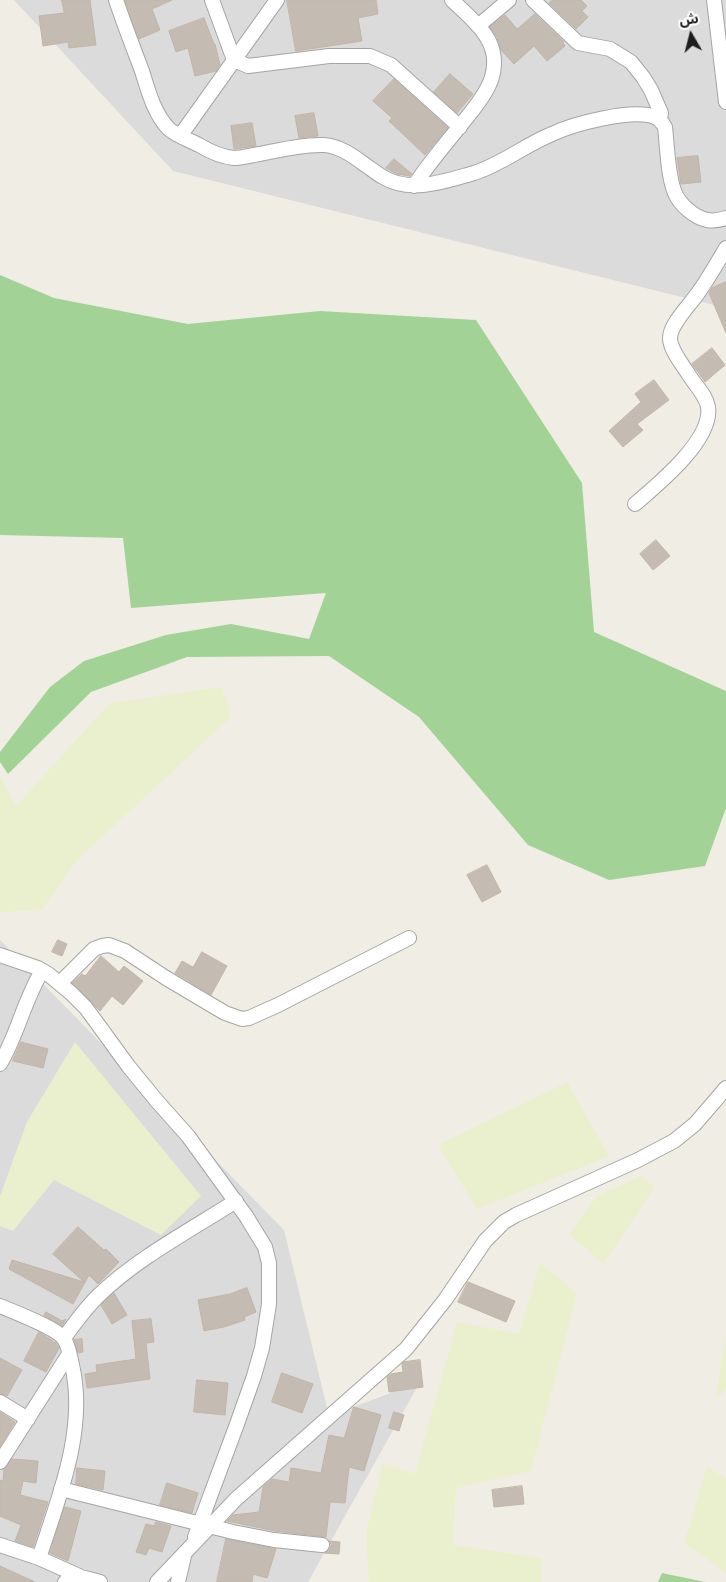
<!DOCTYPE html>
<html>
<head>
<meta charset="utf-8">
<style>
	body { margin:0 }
	#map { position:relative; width:726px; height:1582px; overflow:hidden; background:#f0ede4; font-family:"Fira Sans Condensed","Noto Sans Arabic",sans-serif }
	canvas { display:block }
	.north { position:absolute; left:666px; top:10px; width:50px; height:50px; -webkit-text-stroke:4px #fff; paint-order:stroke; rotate:352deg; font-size:14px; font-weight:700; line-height:20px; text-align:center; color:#1e1e1e }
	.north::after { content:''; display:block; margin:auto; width:18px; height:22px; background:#1e1e1e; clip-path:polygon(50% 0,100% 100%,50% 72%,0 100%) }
</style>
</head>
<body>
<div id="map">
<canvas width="726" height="1582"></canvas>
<div class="north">ش</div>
</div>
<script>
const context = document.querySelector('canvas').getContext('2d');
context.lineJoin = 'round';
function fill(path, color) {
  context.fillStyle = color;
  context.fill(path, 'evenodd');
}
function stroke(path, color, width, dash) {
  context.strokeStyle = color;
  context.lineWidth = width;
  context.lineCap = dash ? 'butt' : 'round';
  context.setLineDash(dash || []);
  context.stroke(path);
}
fill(new Path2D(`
	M14,0h712v308l-553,-137z
	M0,940l284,290 45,186 91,-34 -112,200h-308z`), '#dcdbdb');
fill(new Path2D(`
	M222,687l9,30 -155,144 -34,49 -42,2v-136l16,30 94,-103z
	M75,1042l126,154 -40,39 -107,-55 -41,51 -13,-5v-30l27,-74z
	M567,1082l42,74 -132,53 -39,-64z
	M641,1176l14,11 -52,77 -34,-30 28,-38z
	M540,1263l37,30 -46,178 -75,17 -3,57 89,13 -1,24h-172l-3,-50 17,-68 32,10 42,-152 62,12z
	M726,1332v58l-10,8z
	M707,1467l19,11v95l-42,-30z`), '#eaf0ce');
fill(new Path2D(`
	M0,275l54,23 134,26 132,-13 156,9 106,163 12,149 132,59v117l-21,58 -96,14 -81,-35 -109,-128 -90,-61 -142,1 -96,35 -83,82 -8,-12v-10l50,-65 34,-26 82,-26 65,-11 78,15 17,-46 -195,15 -8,-70 -123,-3z
	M662,1573l43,9h-47z`), '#a2d296');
const building = new Path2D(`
	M62,0h28l6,45 -27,3 -1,-6 -25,4 -4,-30 25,-3z
	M125,0h47l-20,9 8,21 -21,9z
	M287,0h89l2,14 -20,4 4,23 -66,10z
	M552,0h29l6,6 -5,5 6,6 -12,12 -27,-26z
	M535,14l29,28 -1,1 2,3 -18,15 -13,-15 -20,18 -13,-14 -4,-13 -7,-10 15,-12 12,14z
	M204,18l10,26h1l5,21 -4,6 -21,5 -7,-28 -12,4 -7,-21z
	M450,74l23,20 -16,19 -23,-21z
	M394,79l54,49 -23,27 -36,-34 3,-3 -19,-17z
	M314,113l4,23 -19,2 -4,-22z
	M252,123l4,23 -22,3 -3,-23z
	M698,156l3,26 -20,2 -4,-26z
	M394,159l18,15 -2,2 -13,-2 -11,-6z
	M726,282v51l-17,-40 3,-5z
	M712,348l13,17 -20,17 -13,-18z
	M654,380l15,20 -32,24 6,6 -20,17 -14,-16 32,-29 -6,-8z
	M656,540l14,16 -17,14 -13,-16z
	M487,865l14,27 -19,10 -15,-27z
	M58,940l9,4 -5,12 -10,-4z
	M202,952l25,14 -16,29 -36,-22 7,-12 11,6z
	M101,956l18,16 5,-6 19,15 -20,24 -11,-9 -12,15 -28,-28 10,-9 3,2z
	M21,1042l27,7 -5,19 -30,-7z
	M78,1227l26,23 2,-1 13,13 -21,22 -9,-9 -16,29 -64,-35 3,-9 72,22 -31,-28z
	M468,1282l47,19 -9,21 -48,-20z
	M247,1288l9,24 -12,5 1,3 -21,7 -20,4 -6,-31 32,-6z
	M114,1293l13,22 -15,9 -11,-19z
	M46,1312l16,9 4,-2 -4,7 -18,-10z
	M151,1319l3,23 -8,1 4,36 -63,9 -2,-14 12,-2 -1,-7 40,-6 -4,-38z
	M39,1332l14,9 -1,2 3,-1 4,6 -13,24 -22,-11z
	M82,1339l1,13 -5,1 -4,-13z
	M0,1358l22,12 -15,26 -7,-3z
	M420,1360l3,27 -34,5 -2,-15 4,-3 12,-2 -1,-8 2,-2z
	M282,1373l31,11 -11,29 -30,-11z
	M197,1380l31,3 -3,32 -31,-3z
	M354,1407l27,8 -17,56 -15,-4 -4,36 -15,-1 -4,35 -51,-6 -48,-10 6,-6 26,-3 4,-25 9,-8 17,3 2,-14 30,5 8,-38 15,3z
	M0,1412l15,10 -15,24z
	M394,1412l10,3 -5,16 -10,-3z
	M12,1459l26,2 -2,22 -13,-2 -3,14 28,7 -15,45 -18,-6 6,-16 -21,-9v-36l3,1 1,-11z
	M77,1468l28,3 -2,19 -27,-6z
	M167,1483l31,10 -6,20 -32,-8z
	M522,1486l2,18 -30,3 -2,-17z
	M65,1507l16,4 -13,50 -18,-8z
	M156,1522l15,4 -9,26 -13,-4 -3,7 -10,-3 10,-28 8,2z
	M226,1539l50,10 -9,29 -14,-4 -1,8h-35z
	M329,1541l11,1 -1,12 -15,-1 5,-3 2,-5z
	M0,1566l35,16h-35z`);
fill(building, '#c4bcb3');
stroke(building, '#c2b5a5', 1);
const street = new Path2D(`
	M116,0c8,24 17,47 26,71 6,19 12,43 27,58 8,7 20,11 30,16 10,6 23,12 35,13 9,0 17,-3 26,-4 18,-4 46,-10 64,-9 15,1 28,10 40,19 6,4 12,9 19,13 28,17 62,4 91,-4 28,-9 51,-28 78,-39 21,-10 81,-26 103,-17 5,2 7,5 10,10 2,17 3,51 10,66 5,12 19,24 32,27 6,1 13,0 19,-2
	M212,0l22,60 14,6 81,-10h41l21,9 69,62
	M533,0l45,43 32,6 21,13 12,15 8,13 10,23 -1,6
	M714,0l12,102
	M478,26l31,-26
	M180,136l97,-136
	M414,186c16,-25 36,-47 54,-70 9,-11 20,-25 24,-39 4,-14 2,-29 -6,-41 -8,-13 -23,-25 -34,-36
	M635,504c22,-19 78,-64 73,-97 -2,-12 -13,-22 -19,-32 -6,-10 -19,-25 -19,-37 0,-14 20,-33 28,-45 10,-14 19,-30 28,-45
	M0,955l38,13 10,6 23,19 15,15 43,59 27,33 32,36 58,80 19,31 4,16v41l-7,44 -8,28 -17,48 -42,113
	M60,983l34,-34 8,-3 7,-1 16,6 41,27 59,35 17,6 7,-1 29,-13 131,-67
	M0,1064c18,-30 24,-64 42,-93
	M0,1306c14,6 57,22 64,33 5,7 6,18 8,26 15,64 -13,132 -33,193
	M64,1338c10,-14 21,-29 33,-41 40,-39 92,-66 139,-96
	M0,1402l28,17
	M0,1462l69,-108
	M61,1489l172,43 41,8 48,5
	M0,1545l39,13 40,18
	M65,1582c12,-8 22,-4 35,0
	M157,1582l79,-83 170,-150 39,-49 40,-59 19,-19 12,-7 122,-55 36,-19 21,-17 31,-36
	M178,1582l6,-26`);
stroke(street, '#a5a5a5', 16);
stroke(street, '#fff', 14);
</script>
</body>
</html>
